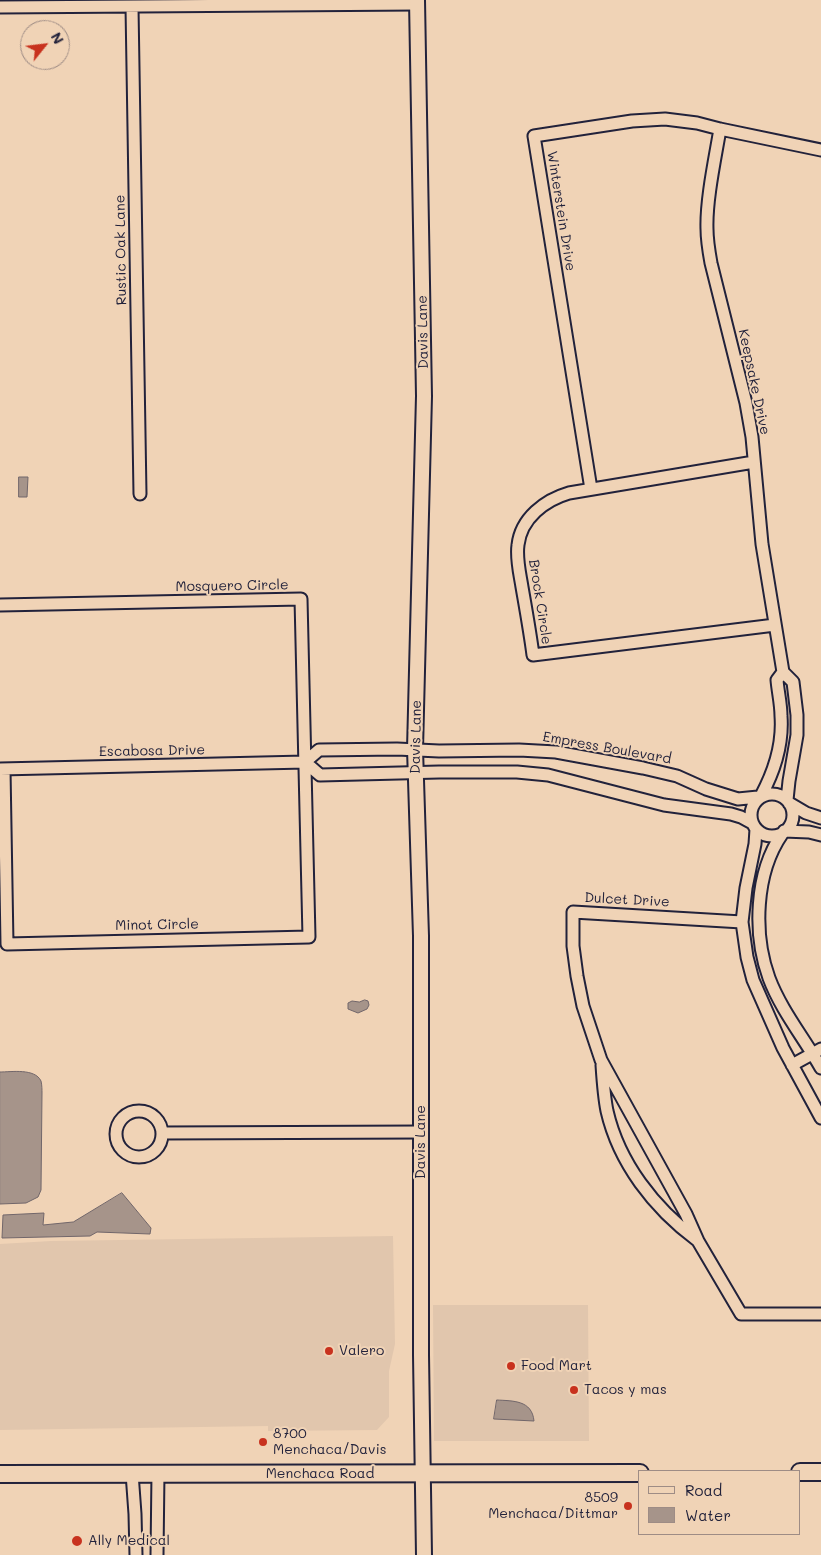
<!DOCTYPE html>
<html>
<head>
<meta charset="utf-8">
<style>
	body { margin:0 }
	#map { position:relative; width:821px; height:1555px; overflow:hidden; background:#f0d3b6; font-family:Mali,sans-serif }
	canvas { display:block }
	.legend { position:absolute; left:638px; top:1470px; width:162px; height:65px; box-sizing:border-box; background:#f0d3b6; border:1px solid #9e8c85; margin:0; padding:6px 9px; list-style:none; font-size:15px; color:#22223b }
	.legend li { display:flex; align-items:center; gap:10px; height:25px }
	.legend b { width:25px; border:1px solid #9e8c85 }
	.north { position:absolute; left:20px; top:20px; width:50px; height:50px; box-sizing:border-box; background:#f0d3b6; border:1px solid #9e8c85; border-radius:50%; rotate:61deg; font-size:14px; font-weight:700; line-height:20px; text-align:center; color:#22223b }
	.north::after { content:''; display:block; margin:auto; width:18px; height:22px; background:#c8321e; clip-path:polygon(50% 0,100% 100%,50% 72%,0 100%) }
</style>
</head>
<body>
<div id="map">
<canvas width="821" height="1555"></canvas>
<ul class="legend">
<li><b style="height:6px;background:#f0d3b6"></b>Road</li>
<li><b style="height:14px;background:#a6948a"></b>Water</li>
</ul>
<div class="north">N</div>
</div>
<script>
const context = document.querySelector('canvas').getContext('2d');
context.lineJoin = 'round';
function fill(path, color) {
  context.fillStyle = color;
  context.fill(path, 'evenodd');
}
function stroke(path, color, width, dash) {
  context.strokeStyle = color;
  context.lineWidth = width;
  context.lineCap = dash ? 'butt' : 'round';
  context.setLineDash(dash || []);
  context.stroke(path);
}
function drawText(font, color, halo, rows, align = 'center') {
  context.font = font + ' Mali,sans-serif';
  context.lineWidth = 4;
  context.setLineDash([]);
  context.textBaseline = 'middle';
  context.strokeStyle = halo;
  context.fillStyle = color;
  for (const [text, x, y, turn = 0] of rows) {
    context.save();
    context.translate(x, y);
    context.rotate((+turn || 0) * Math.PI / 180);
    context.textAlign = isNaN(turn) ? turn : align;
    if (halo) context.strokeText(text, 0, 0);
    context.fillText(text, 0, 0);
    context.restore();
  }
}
fill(new Path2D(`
	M393,1236l2,108 -6,27v46l-12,13 -109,1v-5l-268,4v-186l51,-3z
	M433,1305h155l1,136h-155z`), '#e1c6ad');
const water = new Path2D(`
	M19,477h9l-1,20h-8z
	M365,1000l3,1 1,4 -2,4 -9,4 -10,-4v-6l4,-2 7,1z
	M0,1072c11,0 35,-4 41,9 1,4 1,9 1,12l-1,97 -3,7 -12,6 -26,1z
	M122,1193l29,35 -1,6 -53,-2 -7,4 -88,2 1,-23 41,-2 -1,12 30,-3z
	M497,1400c16,1 35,0 37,21l-40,-2z`);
fill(water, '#a6948a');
stroke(water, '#71666a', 1);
const minor = new Path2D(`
	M0,7l417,-3
	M132,7l8,487
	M720,129c-5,30 -14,71 -13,100 0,12 2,23 4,34l35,140 6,34 10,107 21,128 10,10 4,33v20l-8,46 -2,19
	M754,462l-185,31c-24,7 -48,25 -51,52 -2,14 2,29 4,42 4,23 8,45 11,68l242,-30
	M591,489l-57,-353 98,-15 33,-2 32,4 23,6 101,21
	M0,605l301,-6 8,338 -302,7 -3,-175
	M305,762l15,13 119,-3h78l31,3 116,30 67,9 10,3 11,6
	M0,769l305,-7 14,-12 78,-1 42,2 80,-1 37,2 87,16 34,8 29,13 32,10 20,-2
	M751 815a21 21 0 1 1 42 0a21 21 0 1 1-42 0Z
	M761,796c13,-24 22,-53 20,-80 0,-12 -3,-24 -4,-36l6,-8
	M789,803l17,10 15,5
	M756,829l-1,15 -9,44 -4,34 5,35 6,23 30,68 38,70
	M784,831l25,1 12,3
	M782,834c-27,39 -29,100 -13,144 12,32 35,60 52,90
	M742,922l-169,-10v34l4,30 6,30 18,54 85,154 12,27 43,73h80
	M602,1065c1,15 2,31 5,46 12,52 47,97 90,129
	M792,1065l29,-16
	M116 1134a23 23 0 1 1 46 0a23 23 0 1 1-46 0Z
	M162,1133l259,-1
	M132,1473l3,41 1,41
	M157,1555l1,-82`);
const tertiary = new Path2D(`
	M417,0l7,396 -9,353 6,187v419l3,200`);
const secondary = new Path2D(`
	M800,1472h21
	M0,1474l640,-1`);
stroke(minor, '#22223b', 15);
stroke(tertiary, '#22223b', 18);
stroke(secondary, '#22223b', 20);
stroke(minor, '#f0d3b6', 11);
stroke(tertiary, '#f0d3b6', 14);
stroke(secondary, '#f0d3b6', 16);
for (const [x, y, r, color] of [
	[329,1351,5,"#c8321e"],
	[511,1366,5,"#c8321e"],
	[574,1390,5,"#c8321e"],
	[263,1442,5,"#c8321e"],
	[628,1506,5,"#c8321e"],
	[77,1541,6,"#c8321e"]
]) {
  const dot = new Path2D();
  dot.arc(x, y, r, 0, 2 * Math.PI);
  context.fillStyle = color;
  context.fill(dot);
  stroke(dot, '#f0d3b6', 2);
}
drawText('14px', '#22223b', '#f0d3b6', [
	["Winterstein Drive",561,211,81],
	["Rustic Oak Lane",121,250,-91],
	["Davis Lane",423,332,-91],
	["Keepsake Drive",754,382,78],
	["Mosquero Circle",232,586,-1],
	["Brock Circle",540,602,81],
	["Davis Lane",416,737,-89],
	["Empress Boulevard",607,748,10],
	["Escabosa Drive",152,751,-1],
	["Dulcet Drive",627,900,3],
	["Minot Circle",157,925,-1],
	["Davis Lane",421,1142,-90],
	["Menchaca Road",320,1474]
]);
drawText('14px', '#22223b', '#f0d3b6', [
	["Valero",339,1351],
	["Food Mart",521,1366],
	["Tacos y mas",584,1390],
	["8700",273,1434],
	["Menchaca/Davis",273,1450],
	["8509",618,1498,"right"],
	["Menchaca/Dittmar",618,1514,"right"],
	["Ally Medical",88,1541]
], 'left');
</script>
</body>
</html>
